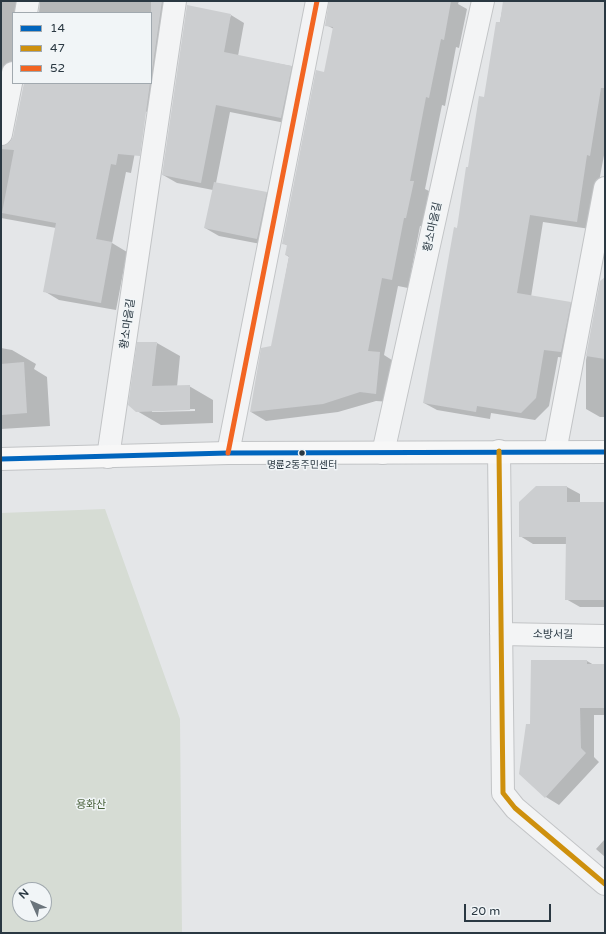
<!DOCTYPE html>
<html>
<head>
<meta charset="utf-8">
<style>
	body { margin:0 }
	#map { position:relative; width:606px; height:934px; overflow:hidden; background:#e4e6e8; font-family:"Varela Round",sans-serif }
	canvas { display:block }
	.frame { position:absolute; inset:0; border:2px solid #2a3842; pointer-events:none }
	.legend { position:absolute; left:12px; top:12px; width:140px; height:72px; box-sizing:border-box; background:#f1f5f7; border:1px solid #a1a9af; margin:0; padding:5px 7px; list-style:none; font-size:12px; color:#2a3842 }
	.legend li { display:flex; align-items:center; gap:8px; height:20px }
	.legend b { width:20px; border:1px solid #a1a9af }
	.north { position:absolute; left:12px; top:882px; width:40px; height:40px; box-sizing:border-box; background:#f1f5f7; border:1px solid #a1a9af; border-radius:50%; rotate:315deg; font-size:11px; font-weight:700; line-height:16px; text-align:center; color:#2a3842 }
	.north::after { content:''; display:block; margin:auto; width:14px; height:18px; background:#6b757c; clip-path:polygon(50% 0,100% 100%,50% 72%,0 100%) }
	.scale { position:absolute; left:464px; top:904px; width:87px; height:18px; box-sizing:border-box; border:2px solid #2a3842; border-top:0; padding-left:5px; font-size:12px; line-height:14px; white-space:nowrap; color:#2a3842; -webkit-text-stroke:3px #f1f5f7; paint-order:stroke }
</style>
</head>
<body>
<div id="map">
<canvas width="606" height="934"></canvas>
<div class="frame"></div>
<ul class="legend">
<li><b style="height:5px;background:#0065bd"></b>14</li>
<li><b style="height:5px;background:#ce900d"></b>47</li>
<li><b style="height:5px;background:#f26522"></b>52</li>
</ul>
<div class="north">N</div>
<div class="scale">20 m</div>
</div>
<script>
const context = document.querySelector('canvas').getContext('2d');
context.lineJoin = 'round';
function fill(path, color) {
  context.fillStyle = color;
  context.fill(path, 'evenodd');
}
function stroke(path, color, width, dash) {
  context.strokeStyle = color;
  context.lineWidth = width;
  context.lineCap = dash ? 'butt' : 'round';
  context.setLineDash(dash || []);
  context.stroke(path);
}
function drawText(font, color, halo, rows, align = 'center') {
  context.font = font + ' "Varela Round","Noto Sans KR",sans-serif';
  context.lineWidth = 3;
  context.setLineDash([]);
  context.textBaseline = 'middle';
  context.strokeStyle = halo;
  context.fillStyle = color;
  for (const [text, x, y, turn = 0] of rows) {
    context.save();
    context.translate(x, y);
    context.rotate((+turn || 0) * Math.PI / 180);
    context.textAlign = isNaN(turn) ? turn : align;
    if (halo) context.strokeText(text, 0, 0);
    context.fillText(text, 0, 0);
    context.restore();
  }
}
fill(new Path2D(`
	M105,509l75,210 2,214h-181v-420zM20,890h24v24h-24z`), '#d6dcd4');
fill(new Path2D(`
	M1,1h33l-4,12h-17v70l-9,65 7,-5 3,-6 11,-54h126v-70h-112l1,-12h130l-8,114 -19,-4 -12,62 -5,-1 -14,71 15,9 -11,58 -57,-10 -15,-9 12,-63 -55,-10z
	M330,1h129l-1,3 9,5 -8,39 -3,-1 -11,59 -3,-1 -17,84 4,2 -7,35h-2l-12,62 -10,-2 -14,69 11,7 -4,40 -15,-1 -38,11 -72,9 -15,-9 21,-65 17,-90 -3,-2 2,-9 -5,-3 42,-170 9,-44 -8,-4z
	M504,1h101v149l-15,79 -47,-7 -12,75 39,6 14,8 -9,48 -17,-2 -9,49 -14,14 -44,-7 -1,6 -53,-9 -13,-7 45,-235 16,-70z
	M231,15l13,8 -6,33 53,10 14,8 -10,51 -65,-13 -14,71 50,10 14,8 -9,45 -52,-10 -14,-8 8,-38 -36,-7 -14,-8z
	M605,278v139h-5l-14,-8v-49l15,-78z
	M157,343l23,13 -3,31 12,-1 24,14v23l-52,2 -24,-14zM195,409v2l-43,1v-2z
	M1,348l11,2 24,14 -2,5 13,8 3,49 -49,3z
	M567,487l13,7v9h25v104h-25l-14,-8 1,-55h-34l-13,-8z
	M532,661h55l7,4h11v50h-11v42l5,5 -40,43 -13,-8 -15,-72z
	M605,839v18l-9,-8z`), '#0003');
fill(new Path2D(`
	M151,1h11l-11,77z
	M329,1h122l-7,39 -3,-1 -12,59 -3,-1 -16,84h4l-8,37h-2l-12,62 -10,-2 -14,73 12,1 -4,42 -16,-2 -37,12 -73,8 11,-64 10,-2 18,-90 -4,-1 2,-10 -5,-1 34,-174 8,2 9,-45 -8,-1z
	M503,1h102v87h-4l-11,68 -3,-1 -10,67 -47,-7 -13,78 54,9 -10,50 -17,-2 -8,48 -15,15 -44,-7 -1,6 -53,-9 31,-176 3,1 9,-61h2l11,-71 5,1 12,-75h4z
	M187,5l44,9 -7,38 68,14 -11,52 -65,-13 -15,78 -39,-8z
	M24,83h126l-10,73 -22,-2 -2,11 -5,-1 -15,75 16,3 -11,61 -58,-11 13,-69 -54,-10 12,-63 -13,-1v-3l9,-4 3,-5z
	M214,182l53,10 -10,47 -53,-11z
	M605,277v82l-19,-3 14,-75z
	M137,342h20l-5,44 38,-1v25l-54,2 -8,-7z
	M24,362l3,51 -26,2v-51z
	M536,486h31v16h38v98h-40l1,-63h-47v-35z
	M531,660h56v4h18v44h-25l1,40 5,5 -41,45 -26,-24 7,-50h4z`), '#ccced0');
const street = new Path2D(`
	M26,13l2,-12
	M1,134l12,-61
	M499,451l4,342 12,15 90,76
	M555,452l50,-264
	M228,453l89,-452
	M383,453l100,-452
	M108,457l67,-456
	M501,634l104,2`);
const secondary = new Path2D(`
	M1,459l227,-6 377,-1`);
stroke(street, '#c2c4c6', 24);
stroke(secondary, '#c2c4c6', 24);
stroke(street, '#f3f4f5', 22);
stroke(secondary, '#f7f7f7', 22);
stroke(new Path2D(`
	M1,459l227,-6 377,-1`), '#0065bd', 5);
stroke(new Path2D(`
	M499,451l4,342 12,15 90,76`), '#ce900d', 5);
stroke(new Path2D(`
	M228,453l89,-452`), '#f26522', 5);
for (const [x, y, r, color] of [
	[302,453,3.5,"#2a3842"]
]) {
  const dot = new Path2D();
  dot.arc(x, y, r, 0, 2 * Math.PI);
  context.fillStyle = color;
  context.fill(dot);
  stroke(dot, '#f1f5f7', 1.5);
}
drawText('10px', '#2a3842', '#f1f5f7', [
	["명륜2동주민센터",302,465]
]);
drawText('11px', '#2a3842', '#f1f5f7', [
	["황소마을길",433,227,-78],
	["황소마을길",128,324,-82],
	["소방서길",553,635,1]
]);
drawText('11px', '#465e37', '#f1f5f7', [
	["용화산",91,805]
]);
</script>
</body>
</html>
